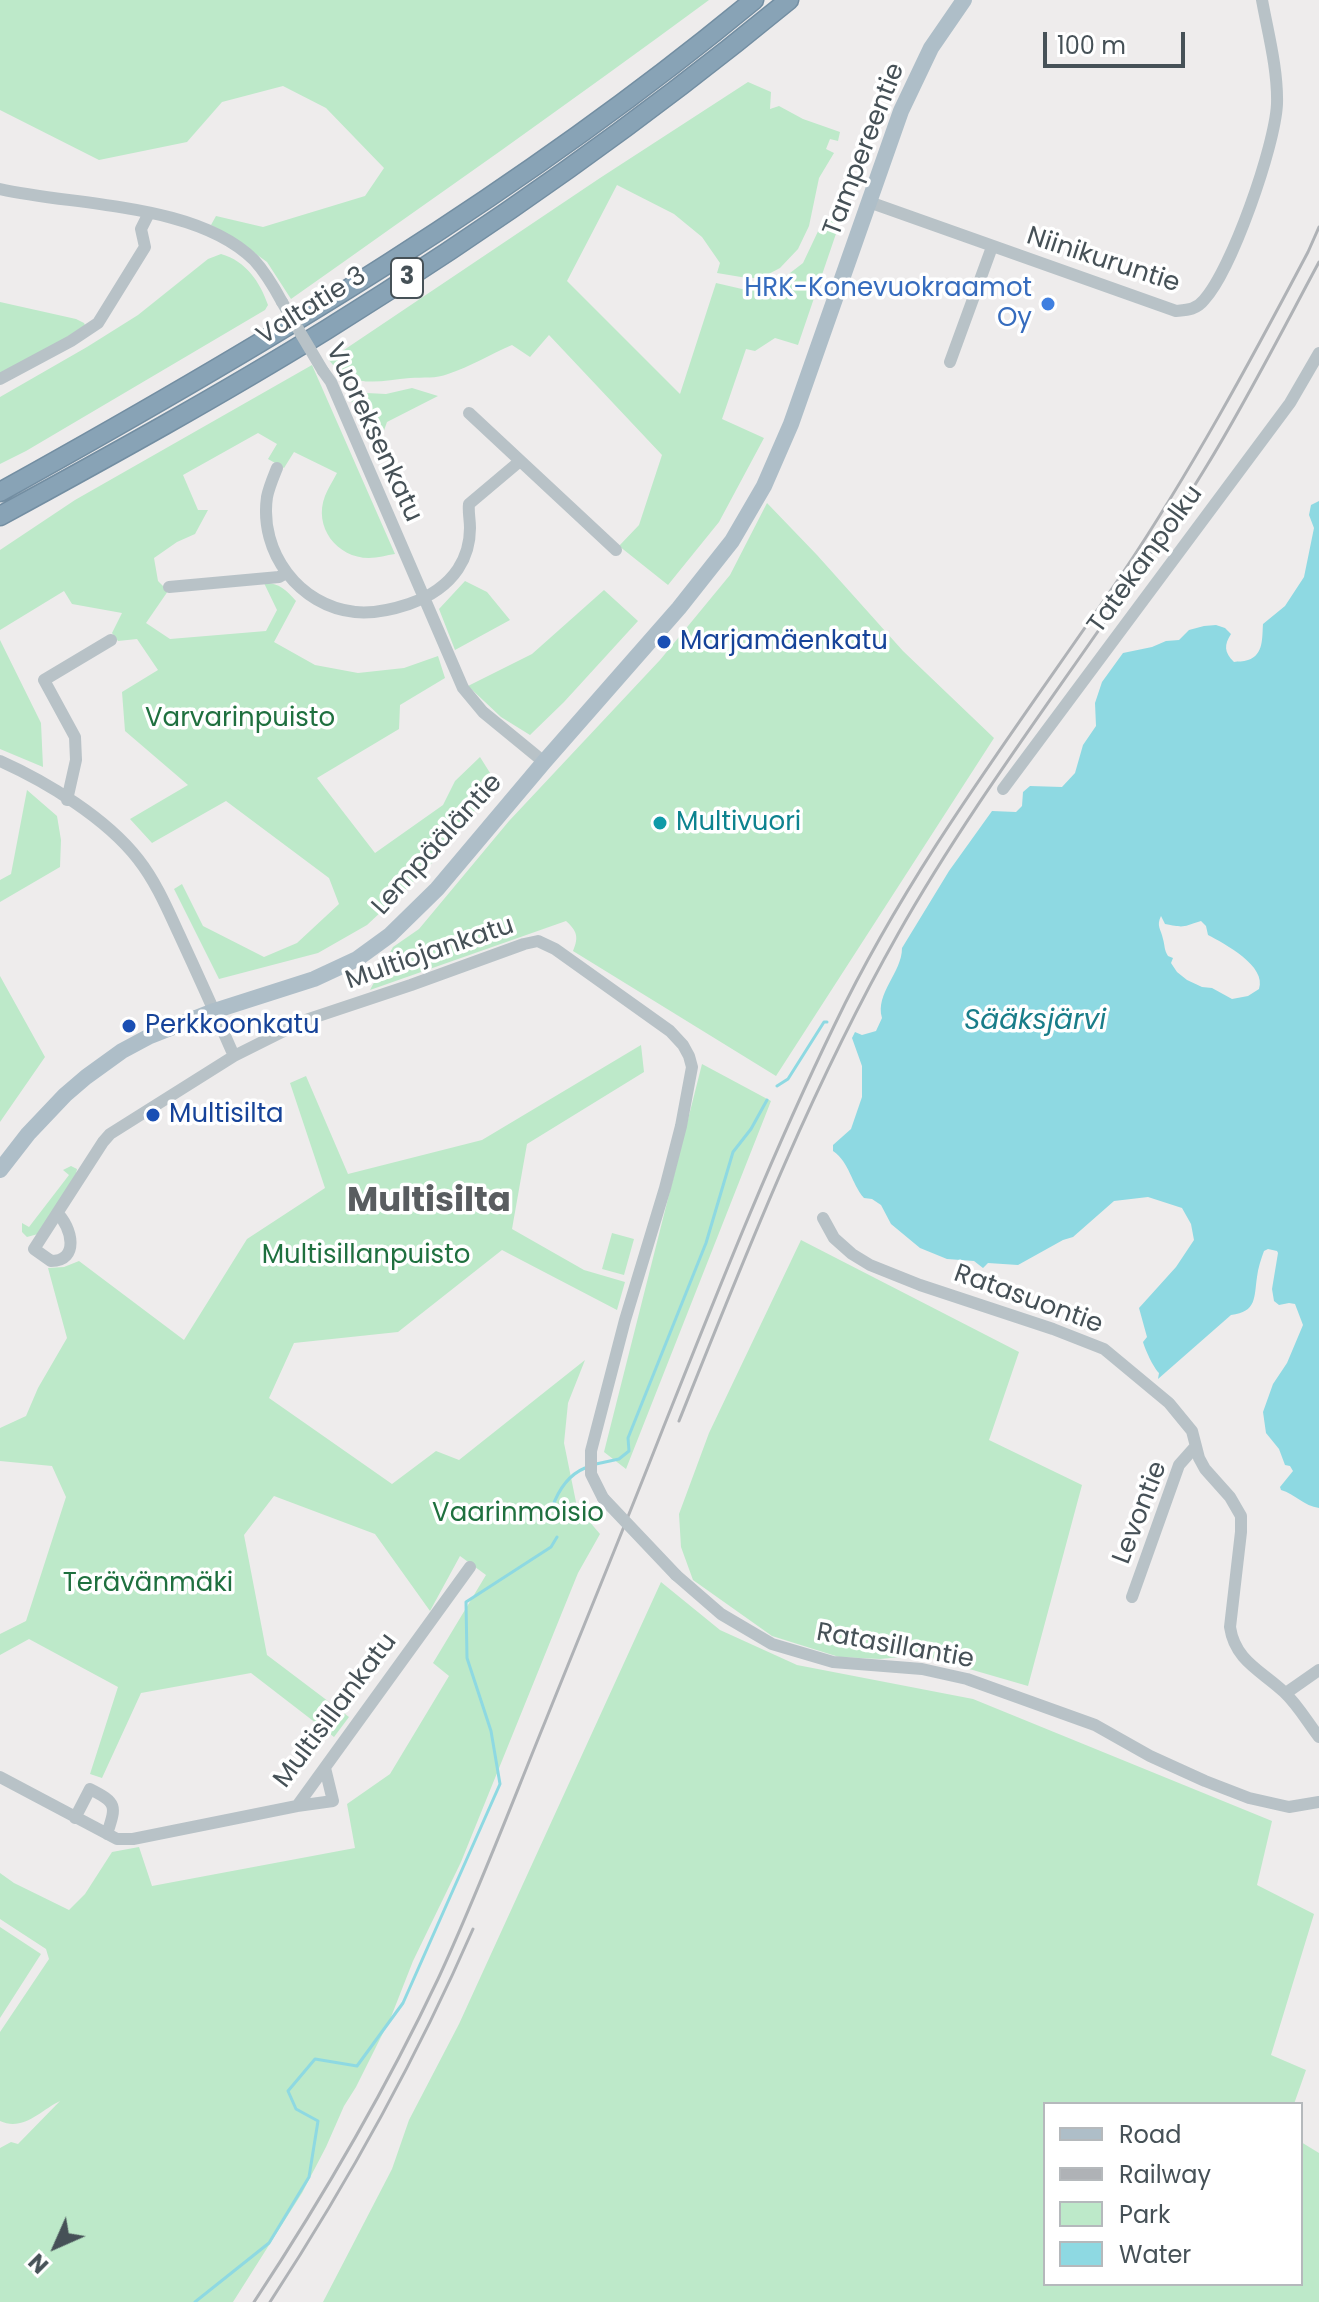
<!DOCTYPE html>
<html>
<head>
<meta charset="utf-8">
<style>
	body { margin:0 }
	#map { position:relative; width:1319px; height:2302px; overflow:hidden; background:#eeecec; font-family:Poppins,sans-serif }
	canvas { display:block }
	.legend { position:absolute; left:1043px; top:2102px; width:260px; height:184px; box-sizing:border-box; background:#fff; border:2px solid #b5b9bc; margin:0; padding:10px 14px; list-style:none; font-size:24px; color:#465157 }
	.legend li { display:flex; align-items:center; gap:16px; height:40px }
	.legend b { width:40px; border:2px solid #b5b9bc }
	.north { position:absolute; left:16px; top:2206px; width:80px; height:80px; -webkit-text-stroke:6px #fff; paint-order:stroke; rotate:225deg; font-size:22px; font-weight:700; line-height:32px; text-align:center; color:#465157 }
	.north::after { content:''; display:block; margin:auto; width:28px; height:36px; background:#465157; clip-path:polygon(50% 0,100% 100%,50% 72%,0 100%) }
	.scale { position:absolute; left:1043px; top:32px; width:142px; height:36px; box-sizing:border-box; border:4px solid #465157; border-top:0; padding-left:10px; font-size:24px; line-height:28px; white-space:nowrap; color:#465157; -webkit-text-stroke:6px #fff; paint-order:stroke }
</style>
</head>
<body>
<div id="map">
<canvas width="1319" height="2302"></canvas>
<ul class="legend">
<li><b style="height:10px;background:#aebec8"></b>Road</li>
<li><b style="height:10px;background:#afb2b6"></b>Railway</li>
<li><b style="height:22px;background:#bde9c9"></b>Park</li>
<li><b style="height:22px;background:#8ed9e2"></b>Water</li>
</ul>
<div class="north">N</div>
<div class="scale">100 m</div>
</div>
<script>
const context = document.querySelector('canvas').getContext('2d');
context.lineJoin = 'round';
function fill(path, color) {
  context.fillStyle = color;
  context.fill(path, 'evenodd');
}
function stroke(path, color, width, dash) {
  context.strokeStyle = color;
  context.lineWidth = width;
  context.lineCap = dash ? 'butt' : 'round';
  context.setLineDash(dash || []);
  context.stroke(path);
}
function drawText(font, color, halo, rows, align = 'center') {
  context.font = font + ' Poppins,sans-serif';
  context.lineWidth = 7;
  context.setLineDash([]);
  context.textBaseline = 'middle';
  context.strokeStyle = halo;
  context.fillStyle = color;
  for (const [text, x, y, turn = 0] of rows) {
    context.save();
    context.translate(x, y);
    context.rotate((+turn || 0) * Math.PI / 180);
    context.textAlign = isNaN(turn) ? turn : align;
    if (halo) context.strokeText(text, 0, 0);
    context.fillText(text, 0, 0);
    context.restore();
  }
}
fill(new Path2D(`
	M0,0h709c-138,102 -278,200 -418,299l-24,-37 -29,-21 -27,-16 5,-9 47,11 102,-31 19,-28 -58,-60 -43,-22 -61,16 -35,40 -88,18 -99,-50z
	M748,82l23,10 -1,17 9,-3 24,13 37,13 -2,9 -8,-2 -4,10 8,4 -15,25 -10,48 -11,23 -18,19 -19,10h-14l-30,-5 3,-10 -18,-26 -28,-23 -57,-29 -50,96 113,113 36,-111 26,6 19,-3 7,4 35,-27 18,-38 9,-7 10,4 -42,123 -23,-7 -20,13 -9,-2 -24,70 42,19 -45,84 -51,63 -49,-39 20,-21 23,-70 -113,-120 -19,22 -18,-12c-21,9 -42,22 -64,29 -12,5 -25,3 -38,4 -32,3 -59,12 -81,-18l271,-182z
	M221,254c25,7 39,28 47,51l-3,5 -239,141 -26,13v-67l87,-50 51,-32 70,-56z
	M0,302l76,17 8,4 2,4 -86,48z
	M312,365l83,189c-8,1 -17,4 -26,4 -32,0 -56,-31 -44,-62 3,-8 8,-15 12,-23l-43,-21 -10,16 -16,-9 9,-15 -19,-11 -75,42 15,35h10l-13,24 -18,8 -23,16 4,23 10,10 -22,32 24,16 96,-8 11,-21 -13,-27c16,0 22,7 32,18l-22,41 41,23 43,8 46,-5 34,-12 7,22 -45,27 -1,24 -82,49 58,75 68,-48 12,-24 25,-24 17,27 -71,86 -59,55 -49,28 -99,26 -45,-90 8,-5 21,42 61,31 33,-14 42,-39 -10,-26 -103,-77 -74,42 -22,-24 58,-34 -63,-54 -3,-39 36,-22 -21,-31 -19,2 -6,-8 10,-20 -50,-9 -8,-13 -64,39v-80l75,-50z
	M412,388l26,8 -51,26 -11,31 -29,-61 39,2z
	M767,503l50,52 86,96 91,87 -218,338 -203,-125c6,-14 4,-20 -7,-30l-196,69 23,-43 26,-18 90,-108 151,-161 70,-85z
	M465,581l22,11 23,28 -55,30 -16,-41z
	M604,590l34,31 -74,81 -34,33 -29,-18 -33,-31 64,-32z
	M0,640l41,83 2,44 -43,-18z
	M27,790l30,26 4,24 -1,27 -60,35v-22l11,-6z
	M0,976l45,81 -45,65z
	M641,1045l3,27 -117,72 -15,85 72,41 41,12 -8,28 -115,-60 -104,82 -104,11 -25,55 123,86 44,-33 23,9 126,-100 -17,43 -4,40 13,64 23,27 -22,39 -117,289 -48,99 -22,56 -35,70 -12,19 -18,41 -24,46 -69,109h-233v-154l11,-6 7,2 42,-43c-19,9 -37,31 -60,20v-89l49,-73 -3,-10 -46,-30v-46l14,10 55,27 16,-16 27,-42 27,-5 13,39 203,-38 -8,-44 43,-30 59,-98 -16,-13 53,-88 -26,-19 -30,55 -55,-77 -101,-38 -30,39 23,120 82,62 -15,20 -83,-64 -110,20 -39,85 -12,-4 28,-87 -89,-48 -29,16v-21l26,-13 40,-124 -14,-31 -52,-5v-33l26,-12 12,-28 29,-50 -19,-70 16,-1 15,-6 105,79 63,-101 78,-51 -35,-105 16,-7 42,98 134,-34z
	M702,1064l69,37 -145,368 -22,-17z
	M71,1166l6,3 -1,5 -38,60 -11,3 -5,-5v-9l7,4 40,-52 -6,-5z
	M612,1233l22,6 -10,36 -22,-6z
	M801,1240l218,112 -30,88 93,45 -54,201 -107,-31 -41,4 -41,-2 -67,-21 -79,-56 -12,-33 -2,-33 30,-81z
	M661,1582l59,48 77,35 176,34 299,122 -15,64 57,29 -43,141 35,15 -12,34h-249v180h256v-142l18,11v149h-996l69,-133 17,-49 50,-96z
	M0,1927l41,27 -41,64z`), '#bde9c9');
fill(new Path2D(`
	M1319,501v1007c-15,-2 -24,-14 -38,-18l-1,-3 13,-16 -3,-5 -5,-1 -6,-16 -13,-16 -3,-21 10,-28 14,-21 16,-38 -8,-21 -6,-1 -10,2 -5,-4 -2,-12 6,-36 -1,-2 -9,-2 -4,2c-3,8 -6,17 -7,26 -3,20 0,35 -26,38l-73,64 1,-6c-6,-6 -14,-24 -16,-31l4,-5 -8,-29 37,-41 18,-27 -3,-16 -9,-16 -34,-11 -34,4 -41,36 -10,3 -45,25 -30,-2 -5,5 -9,-7 -27,-2 -27,-11 -29,-24 -10,-19 -9,-6 -8,-1c-13,-15 -14,-35 -31,-47v-6l18,-16 11,-32v-31l-10,-28 3,-6 7,3 14,-4 6,-13c-7,-25 20,-45 20,-70l47,-77 43,-60 24,1 6,-6 1,-14 7,-6 32,1 13,-14 8,-28 13,-19 -1,-23 7,-21 21,-29 29,-6 14,-6 13,-1 10,-10 15,-4 12,-1 9,3 6,6c-7,11 -7,18 3,28 4,-1 9,0 14,-2 16,-5 14,-23 15,-36l22,-18 19,-29 10,-49 -5,-13 2,-10zM1161,916l4,8c20,4 17,3 36,-3l5,5 2,9c17,9 59,31 51,54l-11,7 -16,3 -20,-11 -10,-1 -15,-7 -10,-8 -6,-9 2,-5 -5,-2c-4,-6 -3,-10 -5,-17 -2,-10 -7,-13 -2,-23z`), '#8ed9e2');
stroke(new Path2D(`
	M777,1086l11,-7 36,-57h3
	M596,1464l23,-5 10,-8 -1,-13 78,-195 27,-91 18,-23 16,-29
	M552,1508c6,-17 16,-33 33,-40
	M195,2302l74,-59 40,-66 9,-56 -22,-12 -8,-18 27,-32 42,7 46,-63 97,-219 -9,-53 -24,-73 -1,-56 85,-55 6,-10`), '#8ed9e2', 3);
const highway = new Path2D(`
	M0,492c263,-146 522,-300 754,-492
	M0,516c110,-60 219,-120 326,-186 161,-100 316,-209 463,-330`);
stroke(highway, '#738ea2', 21);
stroke(new Path2D(`
	M0,189c76,17 197,14 254,71 11,12 20,27 28,42
	M869,202l307,109c11,-1 20,-1 28,-11 28,-31 71,-154 73,-196 1,-34 -9,-71 -15,-104
	M950,362l42,-115
	M323,371l8,11 132,306 20,24 61,50
	M0,379l71,-38 27,-18 47,-76 -4,-18 8,-16
	M469,413l147,137
	M277,468c-4,10 -8,19 -10,29 -8,55 32,109 88,115 19,2 36,-2 54,-8 20,-7 37,-17 49,-35 8,-12 12,-27 12,-41 0,-9 -2,-16 -1,-24l51,-43
	M169,587l110,-10 7,-4
	M0,761c47,21 106,57 138,98 18,23 29,49 41,75 19,41 37,81 55,122
	M1003,789l287,-386 29,-50
	M67,800l9,-40 -1,-23 -31,-57 67,-40
	M57,1213c15,14 23,48 -6,48l-17,-12 69,-107 7,-8 124,-78 72,-36 105,-35 113,-41 14,-3 17,8 115,82 13,14 6,11 3,11 -11,59 -16,62 -40,132 -34,131v23l12,24
	M823,1218l11,20 18,16 18,11 50,20 133,44 51,20 65,54 23,28 7,27 6,11 25,28 11,19v16l-11,95c5,34 32,44 54,65 14,13 24,31 35,45
	M676,1575l45,39 51,30 61,18 89,7 45,10 128,46 55,31 55,25 44,17 40,9 30,-5
	M1132,1597l47,-132 16,-18
	M1286,1693l33,-23
	M0,1777l117,62h16l164,-33 173,-239
	M297,1806l36,-5 -8,-33
	M75,1818l15,-29c28,14 26,17 17,45`), '#b8c2c7', 12);
stroke(new Path2D(`
	M0,1170l28,-36 37,-39 21,-18 36,-26 28,-15 64,-25 100,-32 43,-20 33,-24 47,-46 107,-127 135,-154 53,-67 32,-55 27,-62 110,-313 30,-63 33,-48`), '#aebec8', 16);
stroke(highway, '#88a3b6', 18);
stroke(new Path2D(`
	M679,1421c66,-165 131,-331 219,-487 70,-124 156,-237 236,-355 24,-37 49,-74 72,-112 41,-67 76,-136 113,-205
	M254,2302c68,-103 131,-211 184,-323 39,-84 72,-171 107,-257 39,-97 79,-194 117,-291 55,-138 108,-273 173,-407 77,-161 187,-303 287,-450 69,-103 128,-212 186,-322l11,-25
	M270,2302c79,-121 145,-240 203,-373`), '#afb2b6', 3);
stroke(new Path2D(`
	M282,302l41,69
	M603,1498l73,77`), '#b8c2c7', 12);
for (const [x, y, r, color] of [
	[1048,304,8,"#3f7fe0"],
	[664,642,8,"#1a4fb4"],
	[660,823,8,"#0f9aa8"],
	[129,1026,8,"#1a4fb4"],
	[153,1115,8,"#1a4fb4"]
]) {
  const dot = new Path2D();
  dot.arc(x, y, r, 0, 2 * Math.PI);
  context.fillStyle = color;
  context.fill(dot);
  stroke(dot, '#fff', 3);
}
for (const [x, y, w] of [
	[407,278,32]
]) {
  const box = new Path2D();
  box.roundRect(x - w / 2, y - 20, w, 40, 6);
  context.fillStyle = '#fff';
  context.fill(box);
  stroke(box, '#465157', 2);
}
drawText('bold 24px', '#465157', null, [
	["3",407,278]
]);
drawText('26px', '#465157', '#fff', [
	["Tampereentie",865,150,-69],
	["Niinikuruntie",1103,261,18],
	["Valtatie 3",312,307,-32],
	["Vuoreksenkatu",373,433,65],
	["Tatekanpolku",1146,560,-54],
	["Lempääläntie",438,845,-48],
	["Multiojankatu",430,954,-19],
	["Ratasuontie",1028,1300,20],
	["Levontie",1141,1513,-69],
	["Ratasillantie",895,1647,10],
	["Multisillankatu",336,1711,-53]
]);
drawText('26px', '#366cbe', '#fff', [
	["HRK-Konevuokraamot",1032,289],
	["Oy",1032,319]
], 'right');
drawText('26px', '#164399', '#fff', [
	["Marjamäenkatu",680,642],
	["Perkkoonkatu",145,1026],
	["Multisilta",169,1115]
], 'left');
drawText('26px', '#1f703f', '#fff', [
	["Varvarinpuisto",240,719],
	["Multisillanpuisto",366,1256],
	["Vaarinmoisio",518,1514],
	["Terävänmäki",148,1584]
]);
drawText('26px', '#0d838f', '#fff', [
	["Multivuori",676,823]
], 'left');
drawText('italic 28px', '#197d89', '#fff', [
	["Sääksjärvi",1035,1022]
]);
drawText('bold 34px', '#595d60', '#fff', [
	["Multisilta",429,1202]
]);
</script>
</body>
</html>
